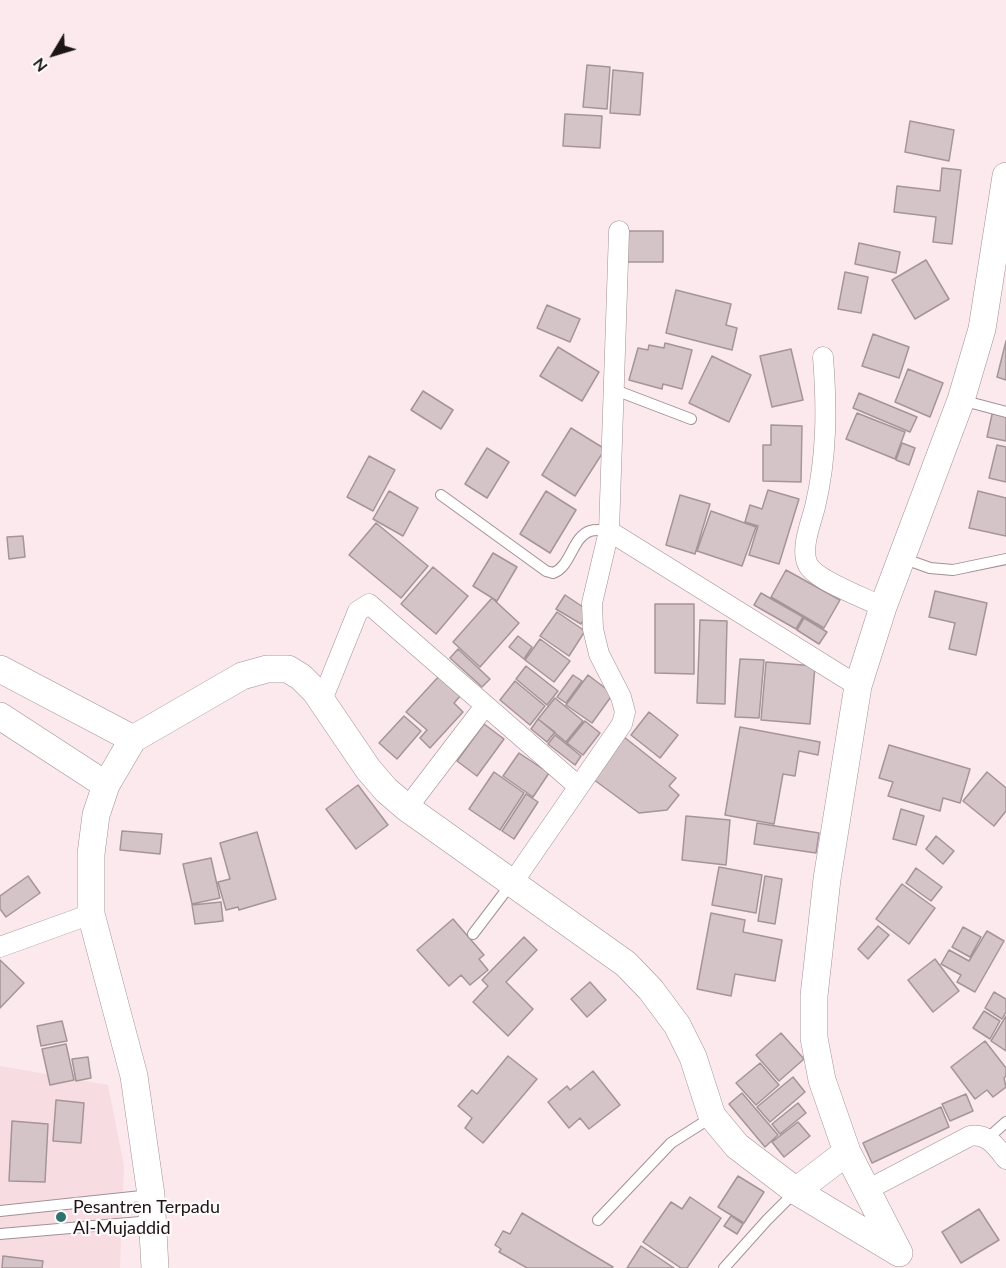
<!DOCTYPE html>
<html>
<head>
<meta charset="utf-8">
<style>
	body { margin:0 }
	#map { position:relative; width:1006px; height:1268px; overflow:hidden; background:#fbe9ed; font-family:Lato,sans-serif }
	canvas { display:block }
	.north { position:absolute; left:24px; top:24px; width:60px; height:60px; -webkit-text-stroke:4px #fefafb; paint-order:stroke; rotate:232deg; font-size:16px; font-weight:700; line-height:24px; text-align:center; color:#1c1617 }
	.north::after { content:''; display:block; margin:auto; width:21px; height:27px; background:#1c1617; clip-path:polygon(50% 0,100% 100%,50% 72%,0 100%) }
</style>
</head>
<body>
<div id="map">
<canvas width="1006" height="1268"></canvas>
<div class="north">N</div>
</div>
<script>
const context = document.querySelector('canvas').getContext('2d');
context.lineJoin = 'round';
function fill(path, color) {
  context.fillStyle = color;
  context.fill(path, 'evenodd');
}
function stroke(path, color, width, dash) {
  context.strokeStyle = color;
  context.lineWidth = width;
  context.lineCap = dash ? 'butt' : 'round';
  context.setLineDash(dash || []);
  context.stroke(path);
}
function drawText(font, color, halo, rows, align = 'center') {
  context.font = font + ' Lato,sans-serif';
  context.lineWidth = 4.5;
  context.setLineDash([]);
  context.textBaseline = 'middle';
  context.strokeStyle = halo;
  context.fillStyle = color;
  for (const [text, x, y, turn = 0] of rows) {
    context.save();
    context.translate(x, y);
    context.rotate((+turn || 0) * Math.PI / 180);
    context.textAlign = isNaN(turn) ? turn : align;
    if (halo) context.strokeText(text, 0, 0);
    context.fillText(text, 0, 0);
    context.restore();
  }
}
fill(new Path2D(`
	M0,1066l108,19 16,81 -4,102h-120z`), '#f7dce2');
const building = new Path2D(`
	M587,65l23,2 -3,42 -24,-2z
	M613,70l30,3 -3,42 -30,-2z
	M565,114l37,2 -2,32 -37,-2z
	M910,121l44,9 -5,31 -44,-9z
	M942,168l19,2 -9,74 -19,-2 3,-25 -42,-5 3,-26 43,5z
	M624,231h39v31h-39z
	M859,243l41,9 -4,21 -41,-9z
	M926,260l23,39 -34,20 -23,-39z
	M845,272l23,5 -7,36 -23,-4z
	M676,290l55,14 -5,21 11,3 -5,22 -66,-17z
	M547,305l33,14 -10,23 -33,-14z
	M873,334l36,13 -10,31 -37,-12z
	M1006,341v39l-9,-3z
	M665,343l27,7 -10,39 -19,-5 -1,5 -33,-9 9,-32 10,2 1,-5 15,3z
	M558,347l41,25 -17,29 -42,-25z
	M791,349l12,51 -31,7 -12,-51z
	M712,356l39,19 -22,47 -40,-19z
	M908,369l35,14 -13,34 -35,-15z
	M423,391l30,19 -12,19 -30,-19z
	M859,393l58,24 -7,15 -57,-24z
	M993,410l13,3v28l-19,-4z
	M857,413l48,19 -10,27 -49,-20z
	M771,425l31,1 -1,56 -38,-1v-36h8z
	M571,428l34,21 -30,47 -33,-21z
	M902,443l13,5 -6,17 -13,-5z
	M997,445l9,2v35l-17,-4z
	M487,448l22,14 -22,36 -22,-14z
	M369,456l26,14 -22,41 -26,-14z
	M768,490l31,9 -20,65 -30,-9 9,-29 -13,-4 5,-17 12,4z
	M389,491l29,17 -15,28 -30,-17z
	M546,491l30,19 -26,43 -30,-19z
	M978,491l28,7v38l-37,-8z
	M680,495l30,9 -15,50 -29,-9z
	M711,511l45,16 -14,39 -45,-15z
	M376,523l52,43 -27,32 -52,-43z
	M23,536l2,21 -16,2 -2,-22z
	M493,553l24,14 -20,34 -24,-15z
	M433,567l35,29 -32,38 -35,-30z
	M786,570l54,30 -16,28 -53,-31z
	M935,591l52,12 -11,52 -27,-6 6,-26 -26,-6z
	M761,593l42,24 -7,12 -42,-24z
	M565,595l24,16 -8,13 -25,-15z
	M492,598l27,25 -39,44 -27,-25z
	M655,604h39v70l-39,-1z
	M557,612l28,19 -16,25 -29,-20z
	M804,618l23,14 -8,12 -22,-14z
	M700,620l27,1 -2,83 -28,-1z
	M518,636l14,11 -8,12 -15,-12z
	M540,639l30,22 -16,21 -29,-22z
	M458,649l32,30 -8,8 -32,-29z
	M740,659l24,1 -5,58 -24,-1z
	M766,662l49,4 -5,58 -49,-4z
	M526,666l32,25 -11,14 -31,-26z
	M441,674l21,20 -8,9 9,9 -33,36 -10,-10 7,-8 -21,-18z
	M573,675l9,6 -16,22 -9,-6z
	M588,675l25,19 -21,29 -26,-18z
	M515,681l30,25 -15,19 -30,-25z
	M555,698l28,23 -17,21 -28,-23z
	M649,712l29,23 -18,23 -29,-23z
	M404,716l17,15 -24,28 -18,-16z
	M538,719l17,13 -8,10 -16,-13z
	M585,721l15,12 -17,22 -16,-12z
	M484,724l20,15 -27,37 -20,-15z
	M740,727l80,15 -2,13 -19,-4 -4,25 -12,-2 -9,50 -49,-9z
	M555,735l26,21 -6,9 -27,-21z
	M624,737l52,41 -7,8 10,9 -12,15 -28,3 -46,-34z
	M889,745l81,24 -10,34 -17,-5 -3,13 -52,-15 5,-14 -14,-4z
	M519,753l30,20 -16,24 -30,-21z
	M494,772l30,21 -24,37 -31,-21z
	M987,772l19,16v23l-12,15 -31,-25z
	M358,785l30,40 -32,24 -30,-40z
	M526,794l12,8 -24,37 -12,-8z
	M901,809l23,7 -8,29 -23,-6z
	M686,816l44,4 -4,45 -44,-5z
	M757,823l62,10 -3,20 -62,-9z
	M122,831l40,3 -2,20 -40,-4z
	M257,832l19,67 -37,11 -1,-3 -12,3 -8,-28 12,-3 -10,-36z
	M936,836l18,15 -11,13 -17,-15z
	M211,858l9,40 -28,6 -9,-40z
	M719,867l43,8 -6,38 -44,-8z
	M916,868l26,19 -11,14 -25,-18z
	M28,876l12,17 -34,24 -6,-8v-13z
	M765,876l17,3 -7,45 -17,-3z
	M902,884l33,24 -26,36 -33,-25z
	M221,902l2,19 -28,3 -3,-19z
	M711,913l34,7 -2,12 39,8 -7,41 -40,-7 -4,22 -34,-7z
	M453,919l31,36 -5,4 9,11 -18,15 -9,-10 -12,11 -32,-36z
	M878,926l11,9 -21,24 -10,-10z
	M963,927l18,10 -11,20 -18,-10z
	M987,931l17,10 -29,51 -18,-10 4,-7 -20,-11 8,-14 20,11z
	M524,937l13,13 -31,32 27,27 -25,27 -35,-34 15,-16 -6,-6z
	M935,959l24,32 -26,21 -25,-32z
	M0,960l24,23 -24,25z
	M590,982l16,18 -19,17 -16,-18z
	M994,992l12,7v13l-4,7 -17,-11z
	M984,1011l16,10 -10,18 -17,-11z
	M1006,1016v35l-15,-10z
	M62,1021l5,20 -26,5 -4,-20z
	M781,1033l23,26 -25,22 -23,-26z
	M985,1041l21,27v8l-2,2 2,9 -13,10 -6,-7 -12,9 -24,-32z
	M66,1044l8,36 -24,5 -8,-36z
	M508,1056l29,23 -54,64 -18,-15 7,-10 -14,-12 14,-16 5,4z
	M88,1057l3,21 -15,3 -4,-22z
	M760,1063l19,22 -23,20 -20,-22z
	M593,1071l27,34 -31,24 -9,-11 -11,10 -21,-26 19,-16 3,4z
	M793,1077l12,15 -35,30 -13,-15z
	M742,1093l36,42 -13,12 -36,-43z
	M966,1094l7,17 -23,10 -8,-17z
	M56,1100l28,3 -3,40 -28,-2z
	M798,1103l8,10 -26,21 -8,-10z
	M941,1107l8,20 -77,36 -9,-20z
	M12,1121l36,3 -3,58 -36,-1z
	M798,1122l12,14 -26,21 -12,-15z
	M738,1176l26,16 -20,31 -26,-16z
	M690,1197l31,21 -34,50h-6l-38,-26 28,-40 11,7z
	M979,1209l20,31 -38,23 -19,-31z
	M522,1213l91,54 -1,1h-85l-28,-16 2,-3 -6,-4 8,-14 7,3z
	M731,1216l12,8 -6,10 -13,-8z
	M641,1246l33,22h-47z
	M3,1256l40,5 -1,7h-40z`);
fill(building, '#d5c4c7');
stroke(building, '#a59498', 1.5);
const lane = new Path2D(`
	M615,390l76,29
	M961,400l45,12
	M441,495l105,76 7,2c18,-6 19,-36 37,-42 6,-2 13,-1 19,0
	M902,558l28,10 23,2 53,-11
	M473,934l38,-50
	M988,1138l18,-16
	M0,1211l151,-16
	M598,1220l73,-77 41,-26
	M0,1234l152,-13
	M724,1268l43,-48 28,-28`);
const street = new Path2D(`
	M823,357c4,51 4,100 -8,150 -4,16 -15,42 -7,58 9,16 57,33 75,42
	M609,531l249,155
	M322,700l36,-89 11,-7 209,182
	M407,808l78,-102
	M513,882l109,-158 3,-12 -4,-15 -22,-43 -6,-25 -1,-26 17,-72 10,-300
	M0,947l91,-33
	M867,1190l103,-54c17,-3 26,10 36,23`);
const secondary = new Path2D(`
	M0,669l133,70
	M0,716l106,69
	M796,1191l51,-39
	M899,1253l-52,-101 -25,-72 -8,-42v-42l13,-117 31,-193 25,-79 78,-207 21,-71 24,-153
	M155,1268l-4,-73 -17,-119 -43,-162v-60l5,-39 10,-30 27,-46 109,-63 25,-7h21l13,8 14,14 53,78 18,21 21,18 219,156 25,26 26,35 16,32 19,59 25,30 59,45 103,62`);
stroke(lane, '#a29195', 12);
stroke(street, '#a29195', 21);
stroke(secondary, '#a29195', 28);
stroke(lane, '#fff', 10);
stroke(street, '#fff', 20);
stroke(secondary, '#fff', 27);
for (const [x, y, r, color] of [
	[61,1217,6,"#2c746d"]
]) {
  const dot = new Path2D();
  dot.arc(x, y, r, 0, 2 * Math.PI);
  context.fillStyle = color;
  context.fill(dot);
  stroke(dot, '#fefafb', 2);
}
drawText('18px', '#1c1617', '#fefafb', [
	["Pesantren Terpadu",73,1207],
	["Al-Mujaddid",73,1228]
], 'left');
</script>
</body>
</html>
